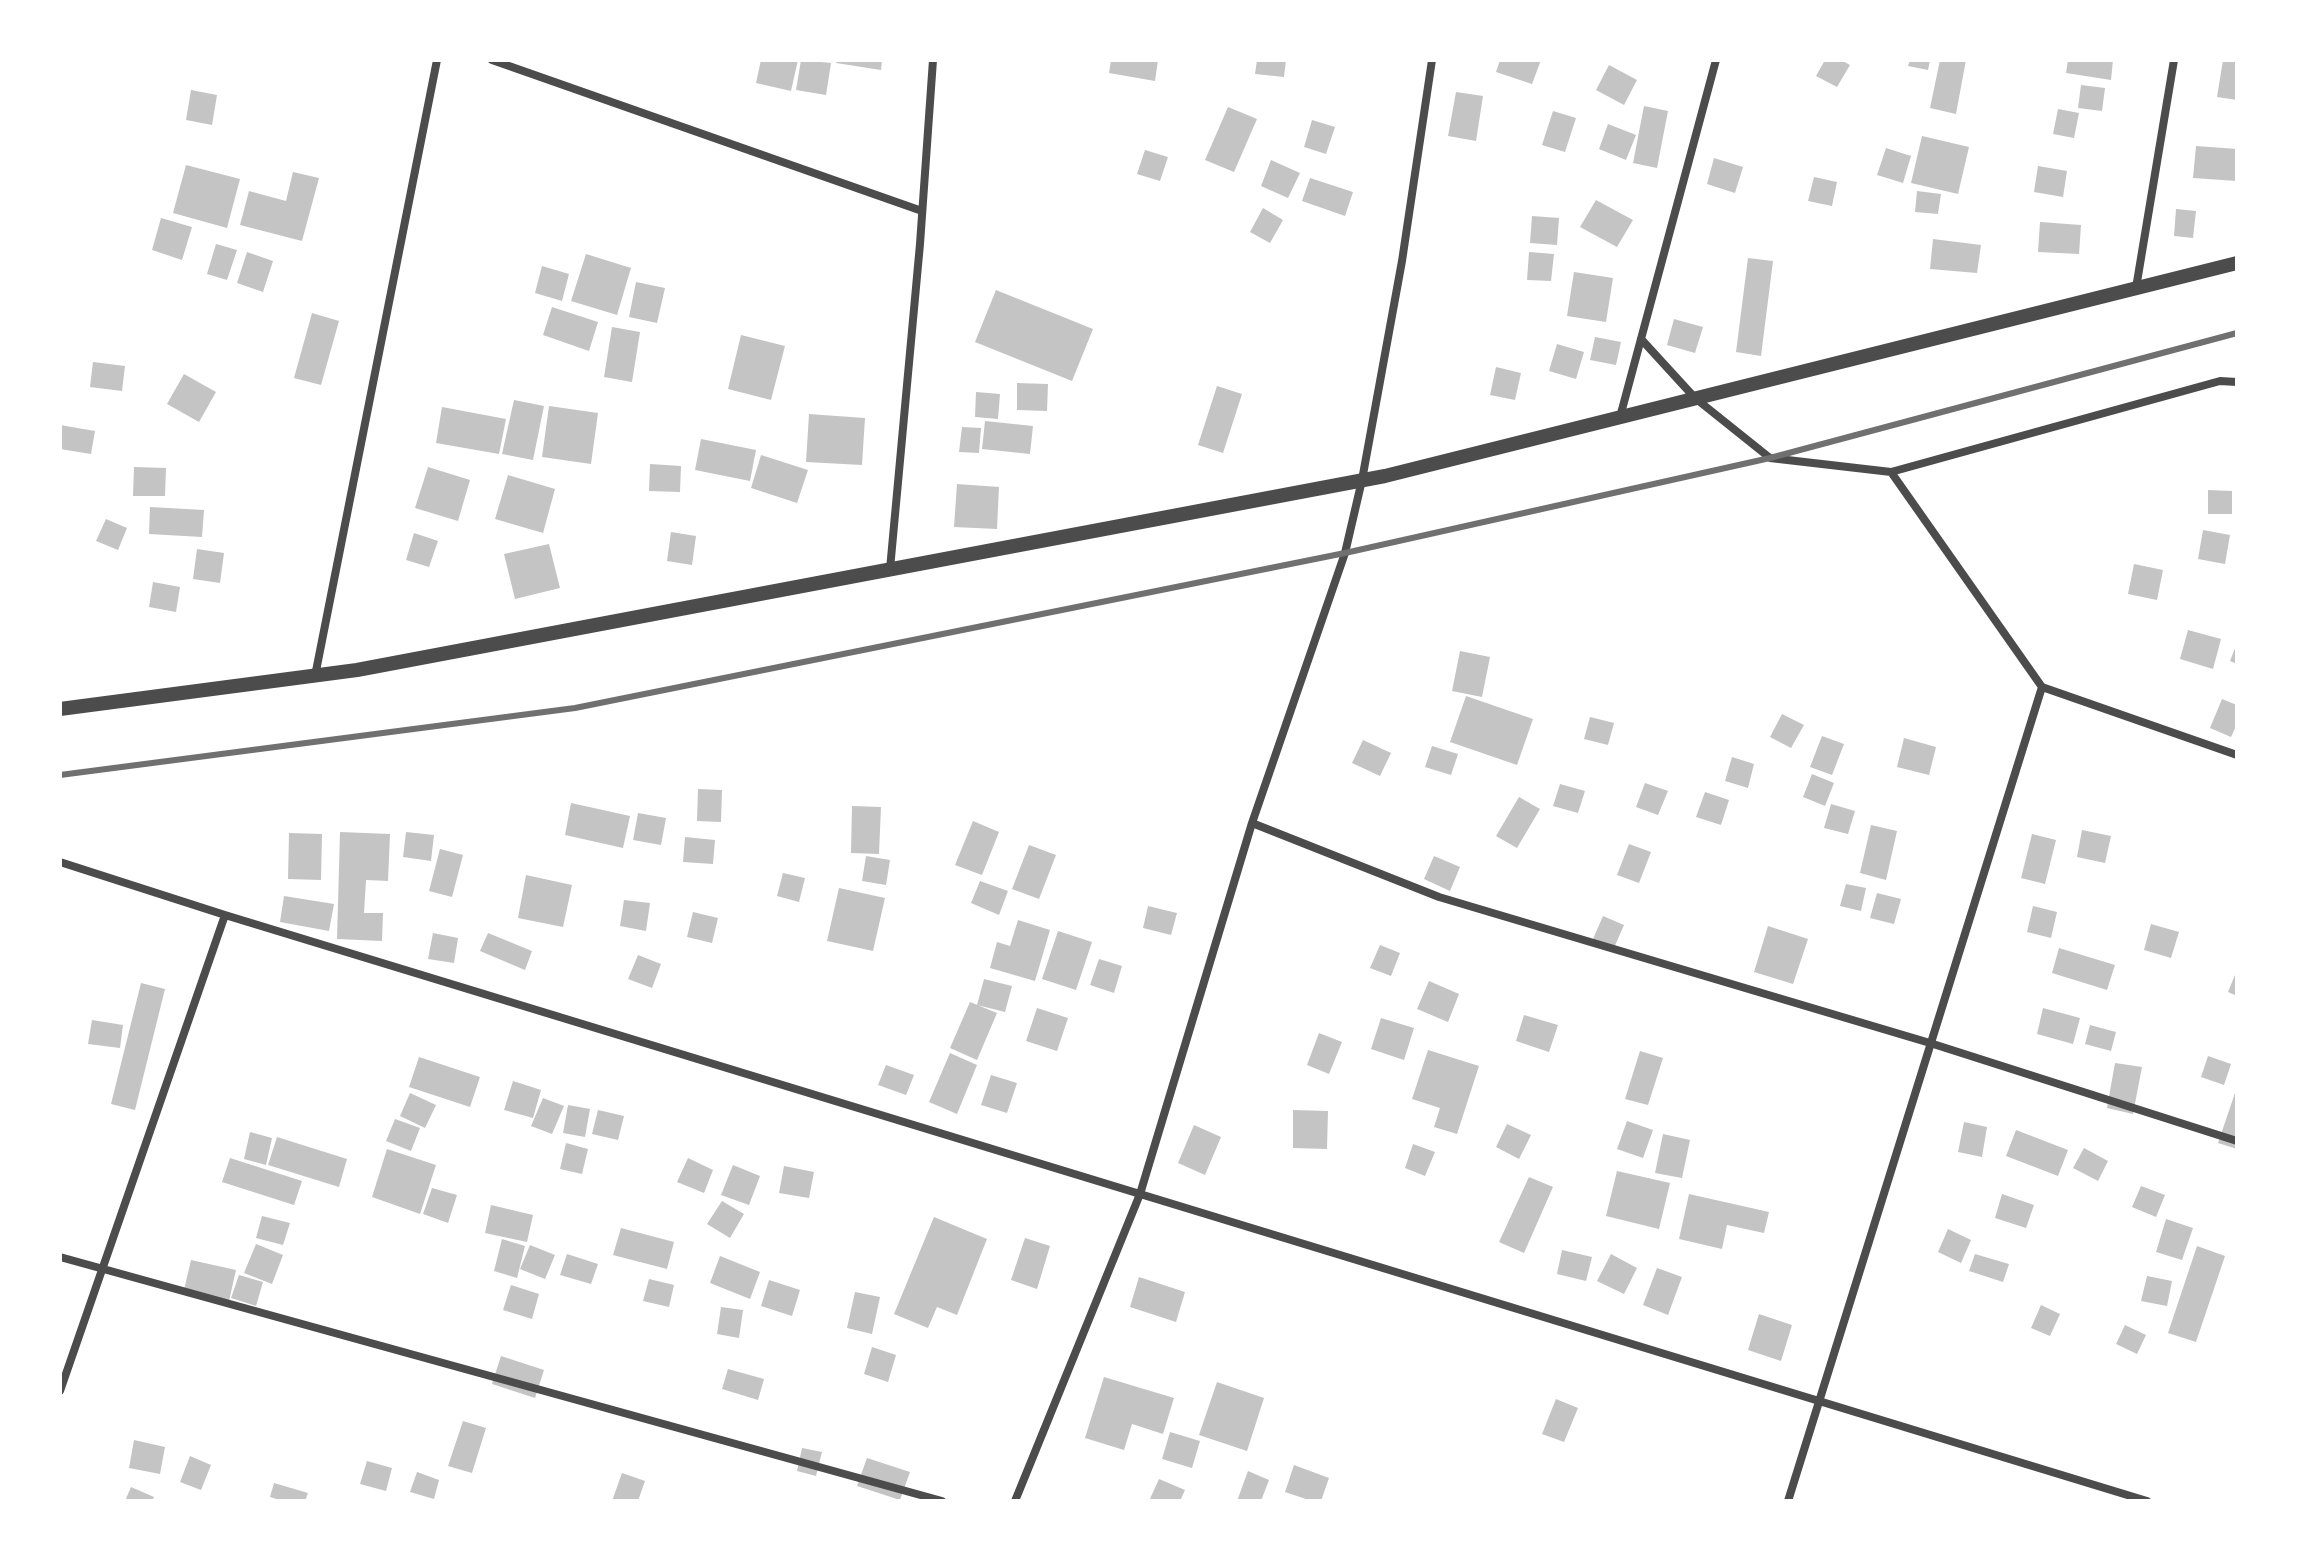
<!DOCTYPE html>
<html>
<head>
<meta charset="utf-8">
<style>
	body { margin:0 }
	#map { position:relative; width:2297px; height:1561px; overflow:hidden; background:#fff; font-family:Cabin,sans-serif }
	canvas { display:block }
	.frame { position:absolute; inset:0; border:62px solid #fff; pointer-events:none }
</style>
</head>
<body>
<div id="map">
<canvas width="2297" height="1561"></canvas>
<div class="frame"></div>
</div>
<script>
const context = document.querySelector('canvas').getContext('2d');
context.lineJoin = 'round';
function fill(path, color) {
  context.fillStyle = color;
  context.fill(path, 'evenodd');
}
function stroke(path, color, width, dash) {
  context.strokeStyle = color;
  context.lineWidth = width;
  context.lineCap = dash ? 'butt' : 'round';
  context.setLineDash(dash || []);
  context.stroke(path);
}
fill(new Path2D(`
	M761,60h37l-7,31 -35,-8z
	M801,60l30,3 -5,32 -30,-5z
	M837,60h45l-1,10 -45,-7z
	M1111,60h47l-3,21 -46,-8z
	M1257,60h29l-2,17 -29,-3z
	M1500,60h41l-9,24 -36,-12z
	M1825,60h16l9,5 -13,22 -21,-11z
	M1910,60h20l-2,10 -20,-4z
	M1940,60h26l-10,54 -26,-6z
	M2068,60h45l-2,20 -45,-7z
	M2223,60h14v40l-20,-3z
	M1609,65l28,15 -13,25 -28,-15z
	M2081,85l24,3 -3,23 -24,-3z
	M191,90l26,5 -5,30 -26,-5z
	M1456,92l27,4 -7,45 -28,-5z
	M1644,106l24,5 -11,57 -24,-5z
	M1228,107l29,12 -23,53 -29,-12z
	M2058,109l21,4 -5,25 -21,-4z
	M1553,111l23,7 -11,34 -23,-7z
	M1312,120l23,7 -9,27 -22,-7z
	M1608,124l28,11 -10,25 -27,-11z
	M1922,136l47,11 -11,47 -47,-11z
	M2196,146l41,3v32l-44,-3z
	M1886,148l25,8 -8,27 -26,-8z
	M1145,150l23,7 -8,24 -23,-7z
	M1714,158l29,9 -8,26 -28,-9z
	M1271,160l29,13 -12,25 -27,-12z
	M186,165l54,14 -13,49 -54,-15z
	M2038,166l29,5 -4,26 -29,-5z
	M293,172l26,6 -17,63 -62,-16 9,-34 37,10z
	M1814,177l23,5 -5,24 -24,-5z
	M1310,178l43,14 -8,24 -43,-15z
	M1917,191l24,3 -3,20 -23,-2z
	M1596,200l37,20 -16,27 -37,-20z
	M1263,208l20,12 -13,23 -20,-11z
	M2176,209l20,2 -3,27 -19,-2z
	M1532,216l27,2 -2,27 -27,-2z
	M161,218l31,9 -10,33 -30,-10z
	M2040,222l41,3 -2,29 -41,-2z
	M1933,239l48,6 -4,28 -47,-4z
	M216,244l21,6 -10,30 -20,-6z
	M247,252l26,9 -10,31 -26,-9z
	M1529,252l25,2 -3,27 -24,-1z
	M586,254l45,14 -14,47 -46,-14z
	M1748,258l25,3 -12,95 -25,-4z
	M542,266l27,8 -7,27 -27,-8z
	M1574,272l39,6 -7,44 -39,-6z
	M636,282l29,6 -8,35 -28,-6z
	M996,290l97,39 -21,52 -97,-39z
	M552,307l46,15 -9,29 -46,-16z
	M312,313l27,8 -18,64 -27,-7z
	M1674,319l29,8 -8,26 -28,-8z
	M612,327l28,5 -8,50 -28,-5z
	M741,335l44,11 -14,54 -43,-11z
	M1595,337l26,5 -5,23 -26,-5z
	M1557,344l27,8 -8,27 -27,-8z
	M93,362l32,4 -3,25 -32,-4z
	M1496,367l25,6 -6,27 -25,-5z
	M184,374l32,18 -17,30 -32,-18z
	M1017,383l31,1 -1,27 -30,-1z
	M1217,386l25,8 -19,59 -25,-8z
	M976,392l24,2 -2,25 -23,-2z
	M514,400l30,6 -11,54 -31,-6z
	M549,406l49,7 -7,51 -49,-7z
	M442,407l64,12 -7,35 -63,-11z
	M809,414l56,4 -3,47 -56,-3z
	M985,421l48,5 -3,28 -48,-5z
	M60,425l35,6 -4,23 -31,-5z
	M962,427l19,1 -2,25 -20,-1z
	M701,439l55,11 -6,31 -55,-11z
	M761,455l47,15 -11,33 -46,-15z
	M650,464l31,2 -1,26 -31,-1z
	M134,467l32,1 -1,28h-32z
	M428,467l42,13 -12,41 -43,-13z
	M508,475l47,14 -12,44 -48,-14z
	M957,484l42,3 -2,42 -43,-2z
	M2208,490l24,1v23h-24z
	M150,507l54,3 -2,27 -53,-3z
	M106,519l21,9 -9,22 -22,-9z
	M2203,530l27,5 -5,29 -27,-5z
	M671,532l25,4 -4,29 -25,-4z
	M414,533l24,8 -9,26 -23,-7z
	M549,544l11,44 -45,11 -11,-45z
	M197,549l27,4 -4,30 -27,-4z
	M2134,564l29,6 -6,30 -29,-6z
	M153,582l27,5 -4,25 -27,-5z
	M2188,630l33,9 -8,30 -33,-10z
	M2237,643v21l-7,-3z
	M1460,651l30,6 -8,40 -30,-6z
	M1466,696l67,23 -16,46 -67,-23z
	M2222,699l15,6v19l-6,13 -21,-9z
	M1782,714l22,11 -13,23 -21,-11z
	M1590,717l24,6 -6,22 -24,-6z
	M1822,736l22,8 -12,31 -22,-8z
	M1904,738l32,9 -7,28 -32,-8z
	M1363,740l28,13 -11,23 -28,-13z
	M1432,746l26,8 -7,21 -26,-8z
	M1732,757l22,7 -6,24 -23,-7z
	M1812,774l22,9 -9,23 -22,-9z
	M1645,783l23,8 -10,24 -22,-8z
	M1560,784l25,7 -7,22 -25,-7z
	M698,789l24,1 -1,32 -24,-1z
	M1705,792l24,8 -8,25 -25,-8z
	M1519,797l21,12 -23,39 -21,-12z
	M571,803l59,13 -7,32 -58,-13z
	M1831,804l24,7 -7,23 -24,-6z
	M852,806l29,1 -2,47 -28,-1z
	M638,813l28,5 -5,27 -28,-5z
	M973,821l26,11 -17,43 -27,-10z
	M1871,825l26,6 -11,49 -26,-7z
	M2082,830l29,6 -6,27 -28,-6z
	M340,832l50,2 -2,47 -22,-1 -2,33h19l-1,28 -45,-2z
	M406,832l28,3 -3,26 -28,-4z
	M289,833l33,1 -1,46 -33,-1z
	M2032,834l24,6 -11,44 -24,-6z
	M685,837l30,3 -2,24 -30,-2z
	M1629,844l22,8 -12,31 -22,-8z
	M1029,845l27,10 -17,44 -27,-10z
	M440,849l23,6 -11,42 -23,-6z
	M866,856l24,4 -4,25 -24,-4z
	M1434,856l26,11 -10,24 -26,-12z
	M783,873l22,5 -6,24 -22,-6z
	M526,875l46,10 -9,42 -45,-9z
	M980,881l28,10 -9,24 -28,-12z
	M1846,884l20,4 -5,23 -21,-5z
	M839,888l46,10 -12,53 -46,-10z
	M1877,893l24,6 -7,25 -24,-6z
	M284,896l50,8 -5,27 -49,-9z
	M624,900l26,3 -4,28 -26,-5z
	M1148,906l29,7 -6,22 -28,-7z
	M2033,906l24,6 -6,26 -24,-6z
	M693,912l25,6 -6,25 -25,-6z
	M1603,916l21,9 -10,23 -21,-9z
	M1018,920l32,10 -15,51 -45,-13 7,-26 13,4z
	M2151,924l28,8 -8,26 -27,-8z
	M1768,926l40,13 -15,45 -39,-12z
	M1058,931l34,11 -16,48 -34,-11z
	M433,933l25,5 -4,25 -26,-4z
	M488,933l44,18 -7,19 -45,-19z
	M1380,945l20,8 -9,23 -21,-8z
	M2059,948l56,17 -8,25 -55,-17z
	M638,955l23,9 -9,24 -24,-9z
	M1099,959l23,7 -8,27 -24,-8z
	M2237,970v26l-9,-4z
	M984,979l28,7 -7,26 -28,-7z
	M1429,981l30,13 -11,28 -31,-13z
	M141,983l24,6 -30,121 -24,-6z
	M970,1002l27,11 -20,47 -27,-12z
	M1037,1008l31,10 -11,33 -31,-10z
	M2043,1008l37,10 -7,26 -36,-10z
	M1524,1015l34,10 -9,27 -33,-11z
	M1381,1018l33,10 -10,32 -33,-11z
	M92,1020l31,5 -3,23 -32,-4z
	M2090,1025l26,7 -5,19 -26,-7z
	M1319,1033l23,9 -13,32 -22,-9z
	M1428,1050l51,16 -22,68 -23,-7 6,-19 -28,-9z
	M1640,1051l23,7 -15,47 -23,-6z
	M950,1053l27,12 -20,49 -28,-12z
	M2208,1056l23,8 -7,21 -23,-8z
	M419,1057l61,20 -10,30 -61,-20z
	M2115,1063l27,4 -9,47 -26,-6z
	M886,1065l28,10 -8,20 -28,-10z
	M991,1075l26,8 -10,30 -26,-8z
	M513,1081l28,9 -8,28 -29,-8z
	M2236,1090h1v59l-19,-6z
	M410,1093l26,12 -11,23 -25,-12z
	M543,1098l21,8 -12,28 -21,-8z
	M568,1105l22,4 -5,28 -22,-4z
	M598,1110l26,6 -6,24 -26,-6z
	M1293,1110l35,1 -1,38 -34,-1z
	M395,1119l25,9 -9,23 -25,-10z
	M1627,1121l26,9 -10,28 -26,-9z
	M1964,1122l23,5 -5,30 -24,-5z
	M1507,1124l24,11 -12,24 -23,-12z
	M1194,1125l27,12 -16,38 -27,-12z
	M2016,1130l52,20 -10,26 -52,-20z
	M250,1132l22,6 -6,27 -22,-6z
	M1663,1134l27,6 -8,38 -27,-5z
	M277,1137l70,22 -8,28 -71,-22z
	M566,1143l22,6 -6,25 -22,-5z
	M1413,1144l22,8 -10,24 -20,-8z
	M2084,1148l24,13 -10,20 -25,-13z
	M387,1149l49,16 -16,49 -48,-17z
	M230,1158l72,23 -8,24 -72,-23z
	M688,1158l25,12 -9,23 -27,-11z
	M733,1165l27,11 -11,29 -28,-10z
	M784,1166l30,6 -5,26 -30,-5z
	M1617,1171l53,12 -11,46 -53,-13z
	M1529,1177l24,10 -29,66 -25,-11z
	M2141,1186l24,9 -9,22 -24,-10z
	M432,1188l25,7 -9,28 -25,-9z
	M1689,1194l80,18 -5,21 -37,-8 -5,24 -43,-10z
	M2002,1194l32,11 -8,23 -31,-10z
	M722,1201l22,13 -14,24 -23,-14z
	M491,1205l42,10 -6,27 -42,-9z
	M262,1216l28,7 -7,22 -27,-7z
	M934,1217l53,22 -30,76 -20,-8 -9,21 -34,-14z
	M2166,1219l27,9 -11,32 -26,-8z
	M621,1228l53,14 -7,27 -54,-14z
	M1948,1229l23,11 -10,23 -23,-11z
	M1025,1238l25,8 -13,43 -26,-9z
	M502,1239l23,7 -8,32 -23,-7z
	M256,1244l27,11 -11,29 -28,-11z
	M530,1245l25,10 -10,24 -25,-10z
	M2197,1246l28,10 -29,86 -28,-9z
	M1562,1250l30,7 -6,24 -29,-7z
	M567,1254l31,10 -7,20 -31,-9z
	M1611,1254l26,14 -13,26 -27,-13z
	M1975,1254l34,10 -6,18 -34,-11z
	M720,1256l40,16 -10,27 -40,-16z
	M191,1260l45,10 -7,31 -45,-11z
	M1657,1268l25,9 -14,38 -25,-10z
	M239,1275l24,7 -7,24 -25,-8z
	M2147,1276l25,5 -5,25 -26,-5z
	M1139,1277l46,15 -9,30 -46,-15z
	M649,1279l25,6 -5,22 -26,-6z
	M769,1280l31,10 -8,26 -31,-10z
	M511,1285l28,9 -7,25 -29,-9z
	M855,1292l25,5 -8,37 -25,-6z
	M2041,1305l19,9 -10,22 -19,-8z
	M721,1307l22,3 -4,28 -22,-4z
	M1759,1314l33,11 -11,36 -33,-11z
	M2125,1325l21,10 -9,19 -21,-10z
	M872,1347l24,8 -8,27 -24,-8z
	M501,1356l43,14 -9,28 -43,-14z
	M728,1369l36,10 -6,21 -36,-11z
	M1104,1377l70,21 -11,36 -31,-10 -8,26 -39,-12z
	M1217,1382l47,16 -17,53 -48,-16z
	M1556,1399l22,9 -14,34 -22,-8z
	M463,1421l23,7 -14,45 -24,-7z
	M1170,1432l30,9 -8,27 -30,-9z
	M134,1440l31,7 -5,27 -31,-6z
	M802,1448l20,4 -6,24 -19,-5z
	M190,1456l21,9 -10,25 -21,-8z
	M867,1458l43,14 -10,28 -43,-14z
	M367,1461l25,7 -6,23 -26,-7z
	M1294,1465l35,13 -8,23h-9l-27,-9z
	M1248,1471l21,9 -8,21h-24z
	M417,1472l22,8 -5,19 -24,-7z
	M622,1473l23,8 -7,20h-26z
	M1159,1479l26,11 -5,11h-31z
	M274,1483l34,10 -3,8h-22l-13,-4z
	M131,1487l23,10 -2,4h-27z`), '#c4c4c4');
stroke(new Path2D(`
	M492,60l430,151
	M2136,288l38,-228
	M1641,339l54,59 75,60 121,14 151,215 -254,814
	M1620,417l96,-357
	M1891,472l329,-91 17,1
	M890,569l30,-325 13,-184
	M315,676l122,-616
	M2042,687l195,68
	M1252,823l187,74 491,146 307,98
	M60,862l165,53 1922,586
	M60,1257l882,244
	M60,1391l165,-476
	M1015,1501l125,-307 112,-371 93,-270 17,-73 40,-219 30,-201`), '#4c4c4c', 8);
stroke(new Path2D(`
	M60,709l297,-39 1028,-194 852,-213`), '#4c4c4c', 14);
stroke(new Path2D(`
	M60,775l515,-67 770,-155 425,-95 467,-125`), '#707070', 6);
</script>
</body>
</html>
